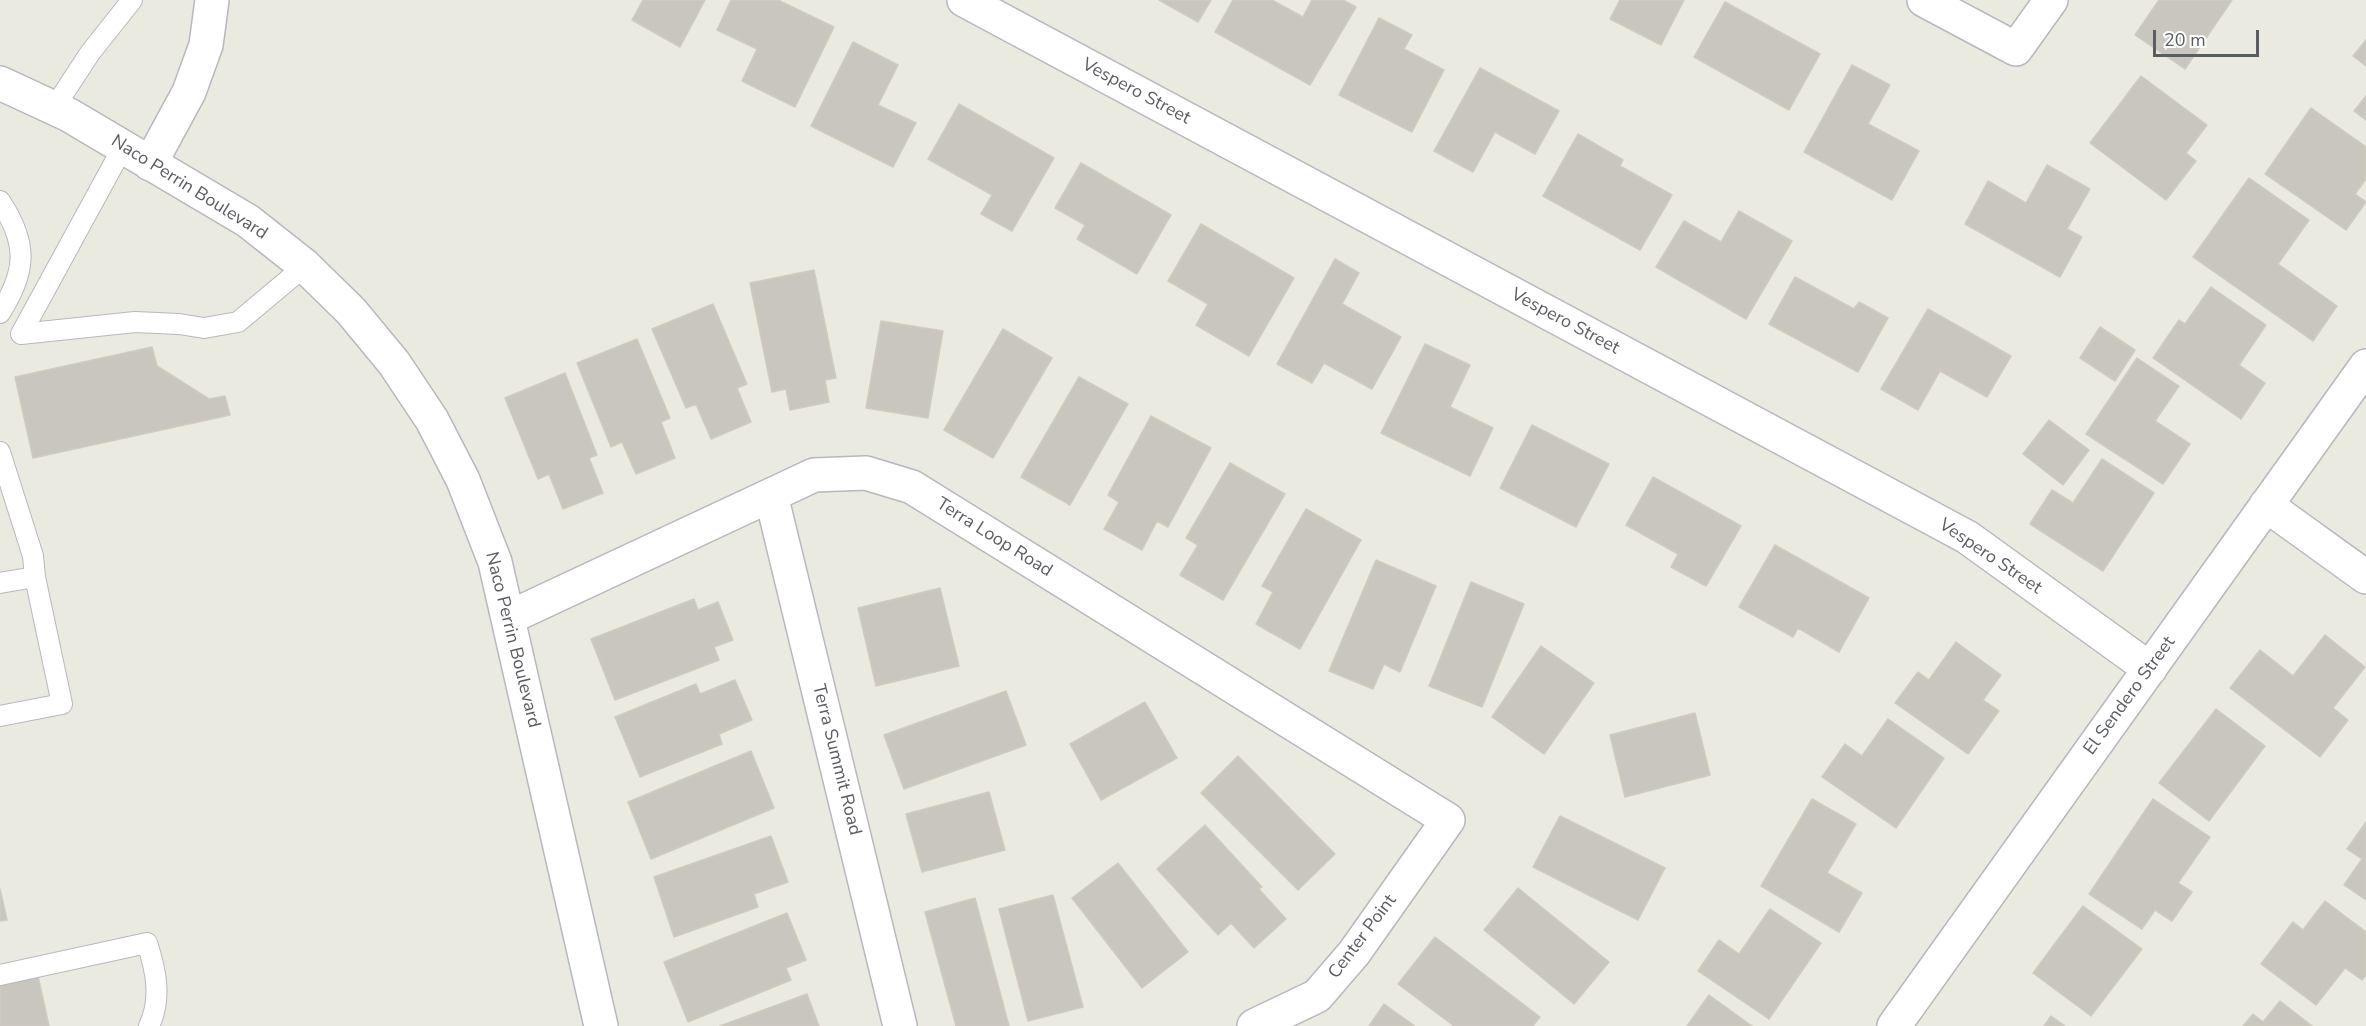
<!DOCTYPE html>
<html>
<head>
<meta charset="utf-8">
<style>
	body { margin:0 }
	#map { position:relative; width:2366px; height:1026px; overflow:hidden; background:#ebeae0; font-family:"Nunito Sans",sans-serif }
	canvas { display:block }
	.scale { position:absolute; left:2153px; top:30px; width:106px; height:27px; box-sizing:border-box; border:3px solid #595c61; border-top:0; padding-left:8px; font-size:18px; line-height:21px; white-space:nowrap; color:#595c61; -webkit-text-stroke:4px #fff; paint-order:stroke }
</style>
</head>
<body>
<div id="map">
<canvas width="2366" height="1026"></canvas>
<div class="scale">20 m</div>
</div>
<script>
const context = document.querySelector('canvas').getContext('2d');
context.lineJoin = 'round';
function fill(path, color) {
  context.fillStyle = color;
  context.fill(path, 'evenodd');
}
function stroke(path, color, width, dash) {
  context.strokeStyle = color;
  context.lineWidth = width;
  context.lineCap = dash ? 'butt' : 'round';
  context.setLineDash(dash || []);
  context.stroke(path);
}
function drawText(font, color, halo, rows, align = 'center') {
  context.font = font + ' "Nunito Sans",sans-serif';
  context.lineWidth = 5;
  context.setLineDash([]);
  context.textBaseline = 'middle';
  context.strokeStyle = halo;
  context.fillStyle = color;
  for (const [text, x, y, turn = 0] of rows) {
    context.save();
    context.translate(x, y);
    context.rotate((+turn || 0) * Math.PI / 180);
    context.textAlign = isNaN(turn) ? turn : align;
    if (halo) context.strokeText(text, 0, 0);
    context.fillText(text, 0, 0);
    context.restore();
  }
}
const building = new Path2D(`
	M643,0h62l-25,47 -48,-27z
	M731,0h47l56,27 -39,80 -53,-26 15,-32 -40,-19z
	M1159,0h52l-13,22z
	M1233,0h39l31,17 9,-17h31l13,7 -46,78 -95,-53z
	M1620,0h64l-23,45 -51,-26z
	M2159,0h73l-47,69 -50,-34z
	M1725,2l95,52 -31,56 -95,-53z
	M1379,18l33,17 -8,14 40,21 -32,62 -73,-37z
	M2366,40v26l-13,-10z
	M853,42l45,23 -20,40 38,18 -23,44 -82,-41z
	M1852,65l38,20 -22,39 51,27 -27,49 -88,-48z
	M1480,68l79,43 -24,43 -40,-22 -22,40 -39,-21z
	M2141,76l66,49 -21,28 10,8 -30,39 -76,-57z
	M2366,96v24l-12,-9z
	M959,104l95,54 -42,73 -31,-17 11,-19 -64,-36z
	M2311,108l55,39v32l-11,15 11,8 -20,28 -81,-56z
	M1578,134l45,26 -3,6 52,29 -32,55 -97,-54z
	M1081,163l90,52 -34,59 -60,-35 8,-14 -30,-17z
	M2047,165l43,24 -23,40 15,8 -22,40 -95,-53 23,-43 38,22z
	M2249,178l60,42 -31,44 59,42 -24,35 -120,-84z
	M1739,211l53,30 -46,78 -90,-52 28,-46 37,21z
	M1201,224l93,54 -45,78 -53,-31 12,-21 -40,-23z
	M1335,259l24,14 -17,31 59,33 -29,52 -48,-26 -12,20 -35,-19z
	M814,270l22,108 -11,2 4,22 -39,8 -4,-21 -14,3 -22,-109z
	M1795,277l59,32 5,-7 29,16 -30,54 -89,-48z
	M2211,287l55,38 -27,40 26,18 -24,36 -88,-61 26,-38 6,4z
	M713,304l34,80 -10,4 14,34 -40,17 -15,-35 -10,4 -34,-79z
	M1928,309l83,47 -24,41 -47,-26 -22,39 -37,-21z
	M881,321l62,10 -15,87 -62,-10z
	M2100,327l35,23 -20,31 -35,-23z
	M1003,329l49,29 -59,100 -49,-28z
	M637,339l33,79 -9,4 14,36 -39,16 -14,-32 -11,5 -34,-84z
	M1425,344l45,21 -20,42 43,21 -23,48 -89,-43z
	M152,347l5,19 52,33 16,-3 5,19 -197,43 -18,-81z
	M2137,358l42,28 -24,35 35,23 -27,40 -77,-50z
	M565,373l32,82 -8,3 14,35 -40,16 -14,-35 -11,5 -33,-81z
	M1079,377l49,27 -58,101 -49,-28z
	M1151,416l60,32 -43,79 -11,-6 -15,29 -38,-21 15,-27 -11,-7z
	M2049,420l40,30 -26,35 -40,-31z
	M1532,425l77,39 -33,63 -76,-39z
	M2102,459l52,34 -51,78 -73,-47 22,-34 21,13z
	M1230,463l55,31 -62,106 -43,-25 18,-30 -12,-7z
	M1653,477l88,49 -35,60 -35,-19 7,-13 -52,-29z
	M1306,509l55,31 -61,109 -44,-25 17,-32 -11,-6z
	M1775,545l94,53 -30,54 -41,-24 -5,9 -54,-30z
	M1376,560l60,26 -36,86 -16,-8 -11,25 -44,-18z
	M1471,582l53,22 -42,103 -53,-21z
	M940,588l19,78 -83,20 -18,-78z
	M694,599l4,11 20,-8 15,38 -19,7 5,13 -104,40 -24,-61z
	M2325,635l40,32 -32,41 15,12 -28,37 -90,-69 30,-38 33,26z
	M1956,642l45,33 -18,25 16,11 -31,43 -73,-51 23,-31 11,8z
	M1541,646l53,37 -50,71 -52,-37z
	M735,680l17,40 -33,14 3,10 -82,33 -25,-60 81,-33 4,10z
	M1006,691l20,54 -122,44 -20,-54z
	M1145,702l32,56 -76,42 -31,-56z
	M2216,709l49,37 -56,75 -50,-38z
	M1695,713l15,62 -85,22 -15,-62z
	M1888,719l56,39 -48,70 -74,-51 23,-33 17,12z
	M751,751l23,57 -123,51 -23,-57z
	M1238,756l97,98 -37,36 -97,-97z
	M989,792l16,58 -83,22 -16,-58z
	M1812,799l44,25 -29,49 35,20 -23,39 -78,-46z
	M2153,799l57,38 -32,46 14,9 -20,29 -17,-11 -13,19 -53,-35z
	M1560,816l105,52 -27,52 -105,-53z
	M2366,822v78l-22,-15 18,-26 -15,-10z
	M1205,825l57,62 -3,2 27,30 -32,29 -23,-25 -13,12 -61,-66z
	M771,836l17,46 -34,12 4,13 -84,30 -20,-60z
	M1118,863l70,89 -46,36 -70,-90z
	M1518,888l91,74 -35,42 -90,-74z
	M0,889l7,31 -7,1z
	M1053,895l30,112 -55,14 -29,-112z
	M975,898l34,128h-53l-31,-114z
	M2325,901l41,31v43l-4,5 -17,-12 -29,37 -55,-41 32,-42 10,8z
	M2083,906l59,43 -51,67 -58,-43z
	M1770,909l51,34 -52,76 -71,-48 21,-31 20,14z
	M787,913l19,47 -20,8 5,12 -103,42 -24,-60z
	M1435,937l105,80 -7,9h-79l-56,-42z
	M38,976l11,50h-49v-42z
	M807,994l12,32h-99z
	M1709,995l43,31h-65z
	M2280,1001l32,25h-69l10,-12 10,8z
	M1384,1004l31,22h-46z
	M2051,1016l14,10h-21z`);
fill(building, '#c8c6bf');
stroke(building, '#d0cbbf', 1.5);
const lane = new Path2D(`
	M54,108l36,-55 42,-53
	M123,147l-102,187 114,-12 44,2 25,4 34,-6 67,-56
	M0,201c28,42 27,70 0,112
	M0,452l33,104 2,21 27,127 -62,12
	M0,583l35,-6
	M0,975l147,-32c9,27 15,56 2,83`);
const street = new Path2D(`
	M964,0l1003,537 183,132
	M1924,0l92,49 35,-49
	M0,83l69,32 179,106 57,45 46,45 43,52 38,57 31,60 32,82 106,464
	M150,164l39,-72 17,-47 6,-45
	M771,495l129,531
	M2266,505l100,72
	M508,618l306,-143 52,-2 46,14 536,333 -94,133 -37,43 -63,30
	M1894,1026l472,-660`);
stroke(lane, '#b6b8bd', 22);
stroke(street, '#b6b8bd', 36);
stroke(lane, '#fff', 20);
stroke(street, '#fff', 33);
drawText('18px', '#595c61', '#fff', [
	["Vespero Street",1136,92,28],
	["Naco Perrin Boulevard",189,188,32],
	["Vespero Street",1565,322,28],
	["Terra Loop Road",994,538,32],
	["Vespero Street",1990,557,34],
	["Naco Perrin Boulevard",512,640,76],
	["El Sendero Street",2130,696,-54],
	["Terra Summit Road",836,760,76],
	["Center Point",1363,937,-53]
]);
</script>
</body>
</html>
